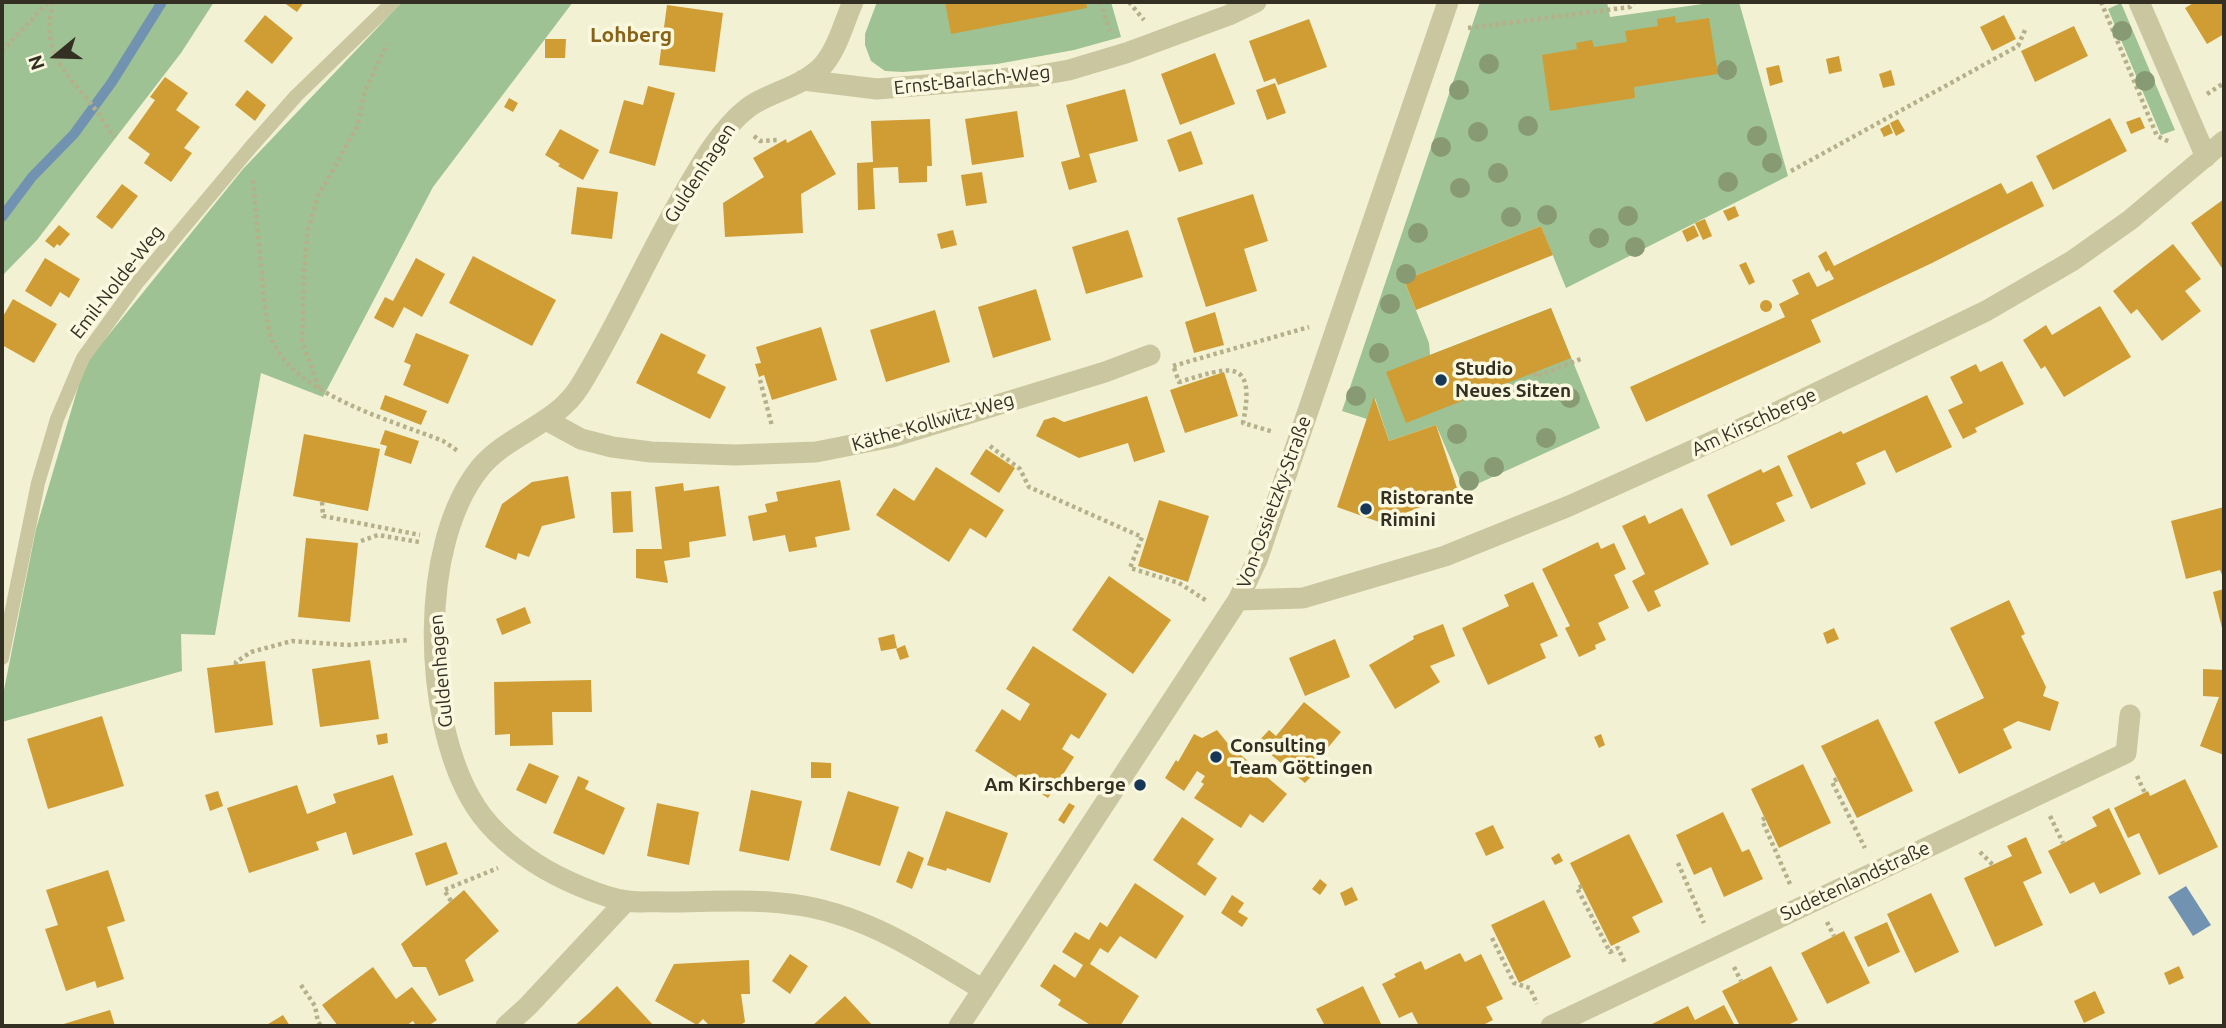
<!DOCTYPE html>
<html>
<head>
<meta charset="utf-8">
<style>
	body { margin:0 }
	#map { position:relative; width:2226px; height:1028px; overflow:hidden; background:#f2f1d4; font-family:Ubuntu,sans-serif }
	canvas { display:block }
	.frame { position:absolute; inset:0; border:4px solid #332f23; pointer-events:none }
	.north { position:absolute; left:21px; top:21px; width:70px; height:70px; -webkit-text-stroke:5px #faf9e0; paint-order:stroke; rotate:251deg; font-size:19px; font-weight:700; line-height:28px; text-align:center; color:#332f23 }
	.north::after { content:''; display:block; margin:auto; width:24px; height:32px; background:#332f23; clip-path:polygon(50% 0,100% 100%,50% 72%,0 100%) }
</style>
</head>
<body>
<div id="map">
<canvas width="2226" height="1028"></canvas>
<div class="frame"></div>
<div class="north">N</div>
</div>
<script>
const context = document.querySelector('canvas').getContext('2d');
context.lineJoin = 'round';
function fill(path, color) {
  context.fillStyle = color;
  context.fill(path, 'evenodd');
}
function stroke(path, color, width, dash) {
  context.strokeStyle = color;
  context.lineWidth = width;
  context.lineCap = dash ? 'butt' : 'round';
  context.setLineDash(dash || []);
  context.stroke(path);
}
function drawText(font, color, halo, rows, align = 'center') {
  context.font = font + ' Ubuntu,sans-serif';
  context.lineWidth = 7;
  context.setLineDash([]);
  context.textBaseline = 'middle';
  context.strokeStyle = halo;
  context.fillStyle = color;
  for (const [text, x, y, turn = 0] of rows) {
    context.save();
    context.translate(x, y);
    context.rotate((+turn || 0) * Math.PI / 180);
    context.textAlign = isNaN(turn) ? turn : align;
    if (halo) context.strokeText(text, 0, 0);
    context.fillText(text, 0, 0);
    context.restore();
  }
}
fill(new Path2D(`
	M2,2h212l-33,51 -144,187 -35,36z
	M402,2h171l-140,185 -110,210 -62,-24 -46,262 -34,-1 1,37 -180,51v-22l34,-171 49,-165 158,-195z
	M877,2h234l10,35 -47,13 -77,14 -94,8 -18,-1 -14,-10 -6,-16v-11z
	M1480,2h127l3,15 93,-13 1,-2h35l49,174 -222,112 -25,-62 -137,54 25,63 1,12 121,-47 49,120 -136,62 -28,-65 -47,16 -14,-43 -8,21 -25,-8z
	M2121,3l54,127 -14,5 -53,-126z`), '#9ec293');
fill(new Path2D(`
	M2186,886l25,39 -18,11 -25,-39z`), '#7193b1');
stroke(new Path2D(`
	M2,217l30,-40 42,-43 38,-52 50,-80`), '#7193b1', 10);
fill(new Path2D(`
	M283,2h21l-7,10z
	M945,2h141l1,6 -136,26z
	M2195,2h29v32l-17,10 -22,-36z
	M667,5l56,8 -8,59 -56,-7z
	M265,15l28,23 -21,26 -28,-23z
	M2004,15l12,24 -24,12 -12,-24z
	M1675,16l1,7 33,-5 9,56 -84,13 1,11 -85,13 -8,-56 35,-6 -1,-6 10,-2 6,-1 2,7 33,-5 -2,-11 33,-5 -1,-7z
	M1309,19l18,48 -49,18 -3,-7 -11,4 -15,-41z
	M2074,26l14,30 -53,26 -14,-31z
	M545,39h21l-1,19h-20z
	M1215,53l20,51 -55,21 -19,-51z
	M1839,56l3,15 -13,3 -3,-15z
	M1779,65l4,17 -13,4 -4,-18z
	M1891,70l4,15 -12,3 -4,-14z
	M165,77l23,16 -12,17 24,17 -16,21 8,5 -21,29 -27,-19 6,-9 -22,-16 27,-38 -5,-3z
	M1275,83l11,30 -19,7 -11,-30z
	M648,86l27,7 -20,73 -46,-13 15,-53 19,5z
	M1125,89l13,52 -49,13 8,28 -28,8 -8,-28 19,-5 -14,-52z
	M247,90l19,15 -11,16 -20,-16z
	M509,98l9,5 -5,9 -9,-5z
	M1017,111l7,46 -52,8 -7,-46z
	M2140,117l5,11 -14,6 -5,-12z
	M2110,118l17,33 -74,39 -17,-34z
	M930,119l2,47h-5v16l-28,1 -1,-16 -25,1 2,41 -17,1 -1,-47 16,-1 -2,-41z
	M1898,119l7,12 -9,5 -6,-13z
	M1889,124l4,9 -9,4 -4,-8z
	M560,129l39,21 -16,30 -25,-14 2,-2 -15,-9z
	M811,130l25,44 -35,20 2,39 -78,4 -2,-34 41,-26 -11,-19 33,-19 1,4z
	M1191,131l12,33 -24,8 -12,-32z
	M982,172l5,31 -21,3 -5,-31z
	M2032,181l12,25 -112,57 -121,57 10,22 -175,80 -16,-35 155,-70 -6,-13 20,-10 -7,-14 17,-8 8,15 17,-8 -5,-9 -3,2 -8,-16 8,-5 8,15 167,-83 6,11z
	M122,184l16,12 -26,33 -16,-12z
	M577,187l41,5 -6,47 -41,-5z
	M1253,194l15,47 -24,8 13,42 -51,16 -29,-89z
	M2224,199v72l-33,-48z
	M1735,206l4,10 -11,5 -5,-10z
	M1705,219l7,17 -9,4 -8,-17z
	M59,225l11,9 -10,12 -3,-2 -3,4 -9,-7z
	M1694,225l5,11 -12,6 -5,-11z
	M1541,226l12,29 -137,55 -12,-30z
	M953,230l4,15 -16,4 -4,-15z
	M1128,230l15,47 -57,17 -14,-47z
	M2173,244l28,35 -16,12 16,20 -39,30 -25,-32 -6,5 -18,-23z
	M473,256l83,44 -24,46 -83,-43z
	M45,258l35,21 -11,19 -9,-6 -9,15 -26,-16z
	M416,258l29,16 -23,43 -18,-10 -11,21 -19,-10 11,-21 8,4z
	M1746,262l9,20 -6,3 -10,-20z
	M1036,289l15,51 -58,18 -15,-51z
	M13,299l44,25 -23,39 -32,-18v-27z
	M1760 306a6 6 0 1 1 12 0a6 6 0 1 1-12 0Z
	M2100,306l31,51 -67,40 -19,-31 -4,3 -18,-29 23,-15 6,10z
	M1551,308l20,50 -165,65 -20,-51z
	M935,310l15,52 -64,20 -16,-52z
	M1215,312l9,33 -30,8 -9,-31z
	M821,327l16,53 -65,20 -8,-25 -5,2 -4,-13 6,-1 -5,-16z
	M416,333l53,22 -21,49 -45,-19 8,-20 -7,-3z
	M661,333l45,22 -9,18 29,14 -16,32 -74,-36z
	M2002,361l22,43 -49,24 2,4 -14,7 -15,-29 15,-7 -13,-26 26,-13 4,8z
	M1224,372l14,44 -53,17 -15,-43z
	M385,395l42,16 -6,14 -41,-16z
	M1927,395l25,52 -56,26 -11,-23 -29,13 10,21 -55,25 -24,-53 54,-25 2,3z
	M1147,396l18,56 -31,10 -6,-19 -49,15 -43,-22 8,-16 10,-3 10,5z
	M1374,397l15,44 47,-16 23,69 -80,28 -42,-15z
	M385,430l34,11 -8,23 -27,-9 3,-9 -7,-2z
	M304,434l76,15 -12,62 -75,-15z
	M986,449l29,19 -16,25 -29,-19z
	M1779,465l14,31 -17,7 9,18 -54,25 -24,-51 54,-26 2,4z
	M936,467l68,43 -18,28 -16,-10 -21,34 -73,-47 18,-27 20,13z
	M568,476l7,42 -33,8 -13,31 -11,-4 -2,7 -31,-13 17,-43 30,-22z
	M840,480l10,50 -35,7 2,10 -28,5 -4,-17 -32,6 -5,-25 19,-4 -2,-8 13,-3 -2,-9z
	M683,483l1,8 35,-5 7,50 -37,6 1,15 -26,4 4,22 -32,-5v-29h26l-7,-62z
	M631,491l2,41 -20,1 -2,-41z
	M1159,500l50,16 -21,66 -50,-16z
	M2224,507v73l-4,-10 -34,9 -15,-58z
	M1682,508l27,56 -55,27 7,15 -13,6 -16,-31 13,-7 -23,-48 23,-11 4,9z
	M306,538l52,5 -8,79 -52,-5z
	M1598,542l3,7 13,-6 12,26 -12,6 15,33 -31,15 8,17 -11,5 1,4 -17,8 -14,-29 5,-2 -28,-57z
	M1109,576l62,44 -38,54 -61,-44z
	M1533,582l25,54 -18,8 6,14 -58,27 -26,-57 47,-22 -5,-11z
	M2224,589v43h-1l-10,-40z
	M2009,600l16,34 -4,2 25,51 -3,9 16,6 -9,29 -32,-10 -15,8 9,19 -53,26 -25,-52 50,-24 -34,-70z
	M525,607l6,16 -29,12 -6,-16z
	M1443,624l12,32 -25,10 10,16 -45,27 -26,-44 45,-26 -1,-3z
	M1834,628l5,11 -12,5 -4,-11z
	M894,634l3,14 -16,3 -3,-13z
	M1335,639l15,38 -45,19 -16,-38z
	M905,645l4,12 -9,3 -4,-11z
	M1033,646l74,48 -28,45 -8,-5 -9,15 12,8 -26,41 -73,-47 27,-42 18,12 10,-17 -24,-15z
	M370,660l9,59 -59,8 -8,-58z
	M265,661l8,64 -58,8 -8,-65z
	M2203,669l21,1v85l-24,-9 19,-49 -16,-1z
	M591,680l1,32h-40l1,33 -43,1v-12l-15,1 -1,-53z
	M1304,702l37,30 -25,30 5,4 -16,17 -48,-40 12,-13 7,6z
	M102,716l22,70 -76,23 -21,-70z
	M1878,719l35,72 -56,27 -36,-72z
	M1217,730l12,15 58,49 -24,29 -13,-9 -9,14 -47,-30 10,-14 -3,-2 4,-6 -8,-5 -13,20 -19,-13 11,-18 2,2 16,-28 8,4z
	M387,733l1,10 -10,2 -2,-10z
	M1601,734l4,11 -6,3 -5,-11z
	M811,762l20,1v15h-20z
	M529,763l30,13 -13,28 -30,-14z
	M1803,764l28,59 -52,25 -28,-59z
	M393,775l20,60 -60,20 -7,-23 -30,10 3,8 -70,23 -22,-65 70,-23 10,29 29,-11 -3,-9z
	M578,776l11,5 -4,8 40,19 -21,47 -51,-22z
	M2185,779l33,68 -59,28 -20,-42 -11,5 -14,-30 34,-17 2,5z
	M751,790l51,11 -13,60 -50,-10z
	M218,791l5,15 -13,5 -5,-16z
	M848,791l51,16 -19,59 -50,-16z
	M657,803l42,9 -10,53 -42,-9z
	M1069,803l6,3 -11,18 -6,-4z
	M2109,808l32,66 -41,20 -6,-12 -24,12 -22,-43 49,-25 -5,-9z
	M946,811l62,22 -18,50 -43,-15 -1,3 -19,-6z
	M1723,812l19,40 7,-3 14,30 -39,18 -13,-30 -17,8 -18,-40z
	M1182,817l32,22 -17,25 20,14 -12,18 -52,-36z
	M1493,825l11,23 -18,8 -11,-23z
	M1629,834l34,68 -31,15 8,15 -29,14 -41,-83z
	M2026,837l16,36 -19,9 20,43 -48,22 -31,-69 48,-22 -5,-10z
	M446,842l12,32 -32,12 -11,-33z
	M908,851l16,7 -12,31 -16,-7z
	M1559,853l4,8 -8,4 -4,-7z
	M108,870l17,51 -18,6 17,52 -27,9 -2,-7 -29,10 -21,-62 13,-4 -12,-35z
	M1320,879l7,6 -7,10 -8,-6z
	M1135,883l49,33 -28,43 -36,-23 -12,17 -8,-5 -10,16 49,32 -19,30h-28l-34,-21 3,-5 -21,-14 14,-22 21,14 8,-13 -21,-13 13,-20 14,8 11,-18 7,5z
	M1352,887l6,13 -13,6 -5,-13z
	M464,890l35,41 -34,29 9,21 -35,15 -13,-29h-13l-12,-23z
	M1931,893l28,59 -44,21 -28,-59z
	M1232,895l12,8 -6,9 10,6 -6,9 -21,-14z
	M1544,900l27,57 -52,26 -28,-58z
	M1887,922l13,30 -32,15 -14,-30z
	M1844,931l26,52 -43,21 -26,-51z
	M1460,953l5,9 16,-8 22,45 -17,8 7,13 -12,6h-62l-7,-14 -13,6 -17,-34 14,-7 -2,-3 27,-13 4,9z
	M790,954l18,12 -18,28 -18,-13z
	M749,960l1,34h-9l4,28 -6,4h-29l-7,-7 -6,6 -42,-24 19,-37z
	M1771,966l27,54 -12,6h-46l-18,-35z
	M2179,966l5,12 -15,7 -5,-12z
	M373,967l23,32 16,-12 25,33 -9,6h-12l-3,-5 -7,5h-68l-16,-21z
	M617,986l37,40h-80l15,-13z
	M1363,986l19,40h-57l-9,-17z
	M2095,991l10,22 -21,10 -10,-22z
	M845,996l28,30h-61z
	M1724,1005l11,21h-87l40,-20 7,14z
	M110,1010l5,16h-58z
	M283,1015l7,11h-25z`), '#d09d34');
stroke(new Path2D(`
	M53,2c-12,51 10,67 39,103 8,10 15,22 22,32
	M1100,2l10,29
	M1129,2l15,18
	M2101,2l56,134 13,6
	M1468,28l162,-21 4,-5
	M2,51l46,-49
	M2207,94l17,-11
	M754,136l6,5 18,-1
	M1791,171l227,-125 7,-16
	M253,180c3,32 6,64 9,96 2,21 3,44 10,64 23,55 119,80 171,101l15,10
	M1173,366l136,-39
	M1174,368l5,14c48,-14 78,-28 64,41l31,9
	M1534,373l2,4 47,-19
	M760,380l12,46
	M319,388l-17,-46 2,-73 4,-40 10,-33 40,-71 6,-32 23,-49
	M990,446l30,23 9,18 113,50 -12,31 49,15 28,18
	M322,502l1,14 97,19
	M361,541l17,-6 41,7
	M236,665v-3l15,-10 41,-11 55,4 62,-5
	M2137,776l8,17
	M1837,779l-5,3 33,66
	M2050,816l13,27
	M1765,818l-3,2 28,64
	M1980,852l13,13
	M1678,863l26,60
	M1582,886l-5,2 33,64 8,-4 7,15
	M451,901l-7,-11 54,-22
	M1827,922l7,14
	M1492,938l22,45 16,5 7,16
	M1734,967l7,14
	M301,985l14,21 3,16 3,4`), '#b6b08a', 4.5, [3.5, 3.5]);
stroke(new Path2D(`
	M2,658l36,-175 19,-64 26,-61 54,-75 113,-135 46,-52 97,-94`), '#cac69f', 14);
stroke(new Path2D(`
	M853,2c-9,20 -15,45 -29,62 -16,19 -45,26 -67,38 -15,8 -28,23 -38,36 -13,16 -23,35 -33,52 -38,64 -67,133 -106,196 -24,39 -72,48 -100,82 -62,77 -57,247 -9,331 15,27 38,47 64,64 23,15 65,34 92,38 12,2 26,0 39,1 45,0 93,-4 138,4 67,12 122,49 179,84
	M2139,2l67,155
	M803,80l74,9 158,-13 34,-6 57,-17 103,-38 27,-13
	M548,421l33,18 31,8 39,5 84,3 81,-3 76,-15 213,-65 45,-17
	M1238,600l65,-2 142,-42 124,-50 202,-91 215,-104 86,-50 58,-41 94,-79
	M506,1026l22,-20 98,-105
	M959,1026l279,-426 19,-40 191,-558
	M1551,1026l575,-273 4,-38`), '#cac69f', 21);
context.fillStyle = '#879a74';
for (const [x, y] of [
	[2122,31],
	[1489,64],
	[1727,70],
	[2145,81],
	[1459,90],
	[1528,126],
	[1478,132],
	[1757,136],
	[1441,147],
	[1772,163],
	[1498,173],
	[1728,182],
	[1460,188],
	[1547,215],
	[1628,216],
	[1511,217],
	[1418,233],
	[1599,238],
	[1635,247],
	[1406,274],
	[1390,304],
	[1379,353],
	[1356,396],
	[1570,398],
	[1457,434],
	[1546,438],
	[1494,467],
	[1469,481]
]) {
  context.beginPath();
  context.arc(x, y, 10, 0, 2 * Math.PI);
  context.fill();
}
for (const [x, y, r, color] of [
	[1441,380,7,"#163757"],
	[1366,509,7,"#163757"],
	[1216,757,7,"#163757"],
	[1140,785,7,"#163757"]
]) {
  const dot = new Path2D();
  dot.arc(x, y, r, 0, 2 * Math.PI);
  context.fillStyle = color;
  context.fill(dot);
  stroke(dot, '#faf9e0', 2.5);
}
drawText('19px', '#332f23', '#faf9e0', [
	["Ernst-Barlach-Weg",972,80,-6],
	["Guldenhagen",700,173,-57],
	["Emil-Nolde-Weg",117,282,-52],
	["Käthe-Kollwitz-Weg",933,422,-16],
	["Am Kirschberge",1754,422,-25],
	["Von-Ossietzky-Straße",1274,502,-70],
	["Guldenhagen",441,671,-95],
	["Sudetenlandstraße",1855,881,-25]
]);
drawText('bold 19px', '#332f23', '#faf9e0', [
	["Studio",1455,369],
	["Neues Sitzen",1455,391],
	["Ristorante",1380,498],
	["Rimini",1380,520],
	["Consulting",1230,746],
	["Team Göttingen",1230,768],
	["Am Kirschberge",1126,785,"right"]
], 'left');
drawText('bold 21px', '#886217', '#faf9e0', [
	["Lohberg",631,35]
]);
</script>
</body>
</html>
